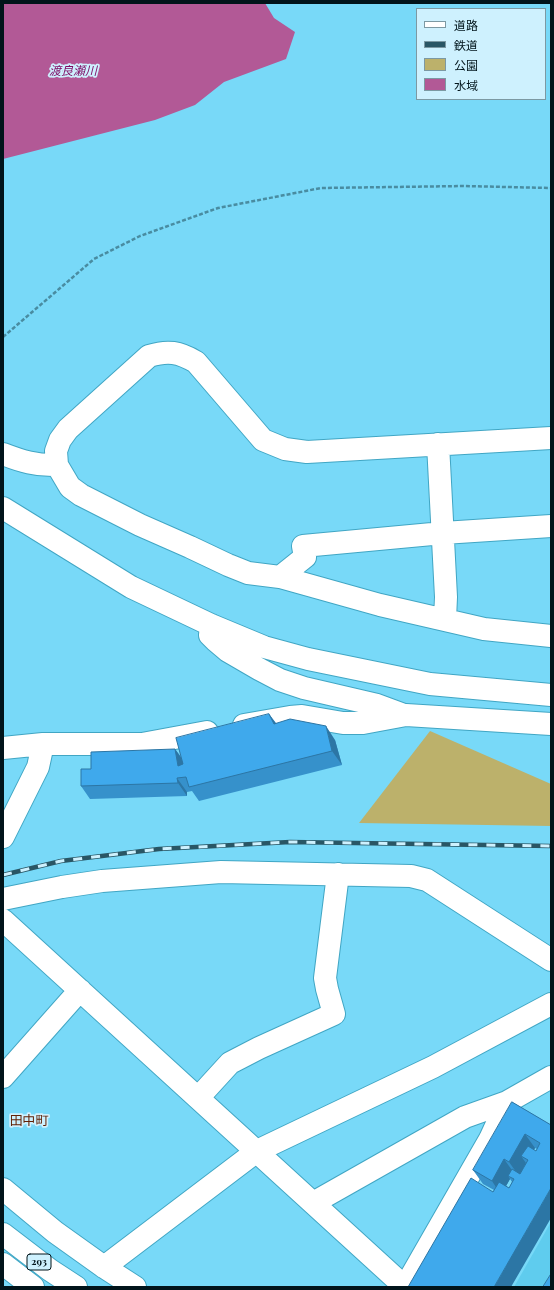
<!DOCTYPE html>
<html>
<head>
<meta charset="utf-8">
<style>
	body { margin:0 }
	#map { position:relative; width:554px; height:1290px; overflow:hidden; background:#78d9f8; font-family:"Playfair Display","Noto Sans JP",serif }
	canvas { display:block }
	.frame { position:absolute; inset:0; border:4px solid #01141a; pointer-events:none }
	.legend { position:absolute; left:416px; top:8px; width:130px; height:92px; box-sizing:border-box; background:#cef1fe; border:1px solid #7c99a3; margin:0; padding:5px 7px; list-style:none; font-size:12px; color:#01141a }
	.legend li { display:flex; align-items:center; gap:8px; height:20px }
	.legend b { width:20px; border:1px solid #7c99a3 }
</style>
</head>
<body>
<div id="map">
<canvas width="554" height="1290"></canvas>
<div class="frame"></div>
<ul class="legend">
<li><b style="height:5px;background:#fff"></b>道路</li>
<li><b style="height:5px;background:#295665"></b>鉄道</li>
<li><b style="height:11px;background:#bcb16b"></b>公園</li>
<li><b style="height:11px;background:#b25996"></b>水域</li>
</ul>
</div>
<script>
const context = document.querySelector('canvas').getContext('2d');
context.lineJoin = 'round';
function fill(path, color) {
  context.fillStyle = color;
  context.fill(path, 'evenodd');
}
function stroke(path, color, width, dash) {
  context.strokeStyle = color;
  context.lineWidth = width;
  context.lineCap = dash ? 'butt' : 'round';
  context.setLineDash(dash || []);
  context.stroke(path);
}
function drawText(font, color, halo, rows, align = 'center') {
  context.font = font + ' "Playfair Display","Noto Sans JP",serif';
  context.lineWidth = 3.5;
  context.setLineDash([]);
  context.textBaseline = 'middle';
  context.strokeStyle = halo;
  context.fillStyle = color;
  for (const [text, x, y, turn = 0] of rows) {
    context.save();
    context.translate(x, y);
    context.rotate((+turn || 0) * Math.PI / 180);
    context.textAlign = isNaN(turn) ? turn : align;
    if (halo) context.strokeText(text, 0, 0);
    context.fillText(text, 0, 0);
    context.restore();
  }
}
fill(new Path2D(`
	M551,1222v65h-37z`), '#5fccee');
fill(new Path2D(`
	M430,731l121,53v42l-192,-3z`), '#bcb16b');
fill(new Path2D(`
	M3,3h262l9,15 21,14 -9,27 -62,23 -29,23 -40,15 -152,39z`), '#b25996');
const minor = new Path2D(`
	M551,438l-244,14 -22,-3 -22,-9 -67,-78c-17,-10 -28,-12 -47,-6l-81,73 -8,11 -4,11 1,14 13,22 11,8 59,30 50,22 38,18 20,8 32,4 100,28 104,24 67,7
	M438,444l8,153 -1,22
	M3,454c18,7 34,12 54,11
	M3,508l128,79 80,38 53,22 44,12 122,25 121,11
	M280,577l25,-20 -2,-11 140,-13 108,-7
	M211,625l-1,10 5,5 13,11 31,18 21,11 24,8 73,17 27,10
	M244,725l46,-8 12,-1 41,7h20l43,-8 145,9
	M3,748l40,-4h99l65,-12
	M3,837l35,-70 5,-23
	M3,899l59,-12 40,-6 119,-9 190,4 16,4 124,80
	M3,920l402,367
	M3,1077l77,-87
	M198,1098l32,-35 29,-15 75,-34 -7,-25 -2,-11 13,-104
	M3,1189l52,43 49,35 31,20
	M313,1203l152,-86 42,-15 44,-25
	M3,1264l30,23
	M104,1267l153,-116 176,-84 118,-63
	M405,1287l85,-148 17,-37`);
const highway = new Path2D(`
	M3,1234l47,36 26,17`);
stroke(minor, '#41a6c4', 24);
stroke(highway, '#41a6c4', 24);
stroke(new Path2D(`
	M3,337l91,-78 46,-23 78,-28 103,-20 142,-2 88,2`), '#498ca1', 2.5, [4, 2]);
stroke(minor, '#fff', 22);
stroke(highway, '#fff', 22);
const rail = new Path2D(`
	M3,875l58,-14 98,-12 131,-7 261,4`);
stroke(rail, '#295665', 4.5);
stroke(rail, '#cef1fe', 3, [9]);
fill(new Path2D(`
	M269,714l7,9 59,17 7,25 -143,36 -7,-10 -5,1v4l-97,3 -9,-13 10,-17 84,-20 7,9z
	M512,1102l39,23 -40,162 -18,-95 1,-2 -11,-6 -10,-14zM535,1148l2,1 -1,2 -2,-1zM510,1179l2,3 -3,6 -3,-2z`), '#3691cb');
fill(new Path2D(`
	M269,714l10,14 -5,-4z
	M326,726l9,14 7,25 -10,-14z
	M175,749l9,13 2,15 -8,-11z
	M177,778l10,14v4l-9,-13z
	M525,1134l10,14 -7,12 -7,-4 5,7 -7,13 -10,-14z
	M504,1159l10,14 -6,3 2,3 -9,16 -9,-14z
	M551,1188v30l-40,69h-17z`), '#2c76a5');
const building = new Path2D(`
	M269,714l5,10 16,-5 36,7 6,25 -143,36 -3,-10 -9,1 1,5 -97,3v-17h10v-17l84,-3 3,17 5,-2 -7,-26z
	M512,1102l39,23v63l-57,99h-86l63,-109 22,14 6,-10 10,6 5,-9 -6,-3 4,-7 8,5 8,-14 -7,-4 7,-10 8,5 4,-8 -15,-9 -16,28 -5,-3 -12,22 -19,-11z
	M551,1274v13h-8z`);
fill(building, '#3fa9ec');
stroke(building, '#2c76a5', 1);
for (const [x, y, w] of [
	[39,1262,24]
]) {
  const box = new Path2D();
  box.roundRect(x - w / 2, y - 8, w, 16, 3);
  context.fillStyle = '#cef1fe';
  context.fill(box);
  stroke(box, '#01141a', 1);
}
drawText('bold 10px', '#01141a', null, [
	["293",39,1262]
]);
drawText('italic 12px', '#7e0a63', '#cef1fe', [
	["渡良瀬川",73,71]
]);
drawText('13px', '#612105', '#cef1fe', [
	["田中町",29,1121]
]);
</script>
</body>
</html>
